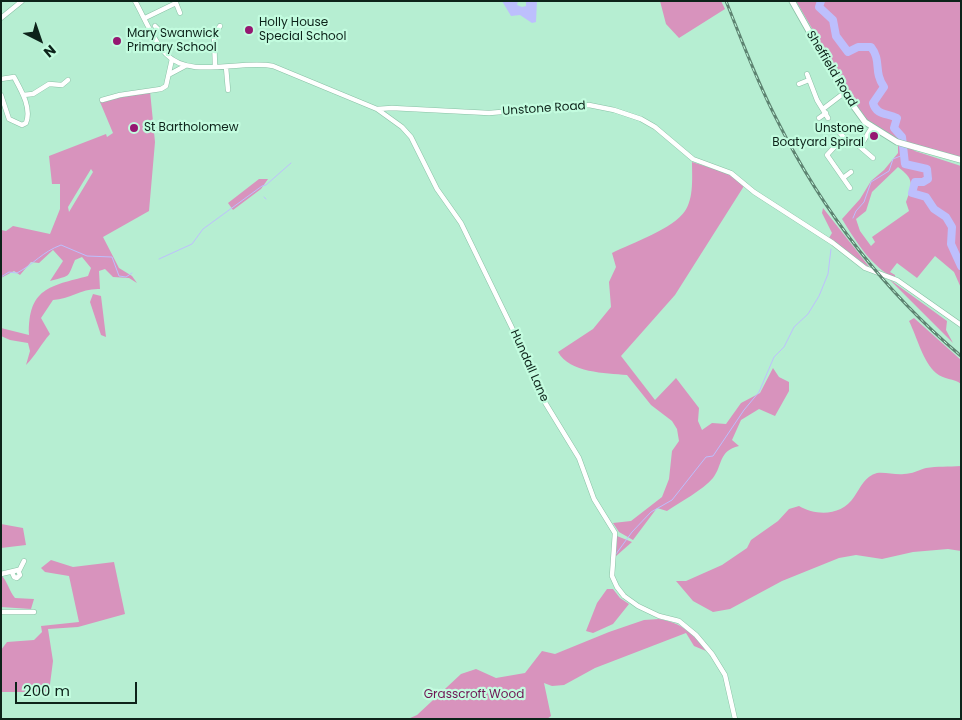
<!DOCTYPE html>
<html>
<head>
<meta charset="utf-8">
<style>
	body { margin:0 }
	#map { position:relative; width:962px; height:720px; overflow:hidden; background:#b6eed2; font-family:Poppins,sans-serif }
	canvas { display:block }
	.frame { position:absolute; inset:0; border:2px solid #0d231a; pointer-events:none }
	.north { position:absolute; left:15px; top:15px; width:50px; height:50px; -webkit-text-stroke:4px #c3fcdf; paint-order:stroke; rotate:139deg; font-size:14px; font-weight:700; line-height:20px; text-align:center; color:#0d231a }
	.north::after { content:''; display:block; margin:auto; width:18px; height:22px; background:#0d231a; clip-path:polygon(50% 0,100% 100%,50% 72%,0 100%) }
	.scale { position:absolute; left:15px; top:682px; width:122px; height:22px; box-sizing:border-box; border:2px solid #0d231a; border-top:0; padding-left:6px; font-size:15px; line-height:18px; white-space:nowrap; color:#0d231a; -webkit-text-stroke:4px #c3fcdf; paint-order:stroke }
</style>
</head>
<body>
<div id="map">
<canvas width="962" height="720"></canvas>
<div class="frame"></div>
<div class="north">N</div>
<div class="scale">200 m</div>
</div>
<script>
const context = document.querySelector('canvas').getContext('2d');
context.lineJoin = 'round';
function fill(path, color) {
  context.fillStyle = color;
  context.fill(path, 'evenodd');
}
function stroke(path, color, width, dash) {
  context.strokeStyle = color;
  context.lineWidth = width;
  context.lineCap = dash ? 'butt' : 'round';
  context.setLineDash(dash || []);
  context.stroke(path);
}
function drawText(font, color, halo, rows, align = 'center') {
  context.font = font + ' Poppins,sans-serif';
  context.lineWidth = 4.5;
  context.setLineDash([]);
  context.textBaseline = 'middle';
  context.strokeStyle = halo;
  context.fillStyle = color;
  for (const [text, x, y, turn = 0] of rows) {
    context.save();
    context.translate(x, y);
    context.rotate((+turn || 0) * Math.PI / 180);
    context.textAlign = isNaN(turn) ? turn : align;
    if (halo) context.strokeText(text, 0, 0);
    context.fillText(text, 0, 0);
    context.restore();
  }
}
fill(new Path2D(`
	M660,1h61l4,8 -46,29 -13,-14z
	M796,1h165v157l-61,-17 15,10 46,15v122l-7,-16 -19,-16 -18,22 -20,-15 -7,9 5,3v3c-23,-10 -40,-38 -53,-59l18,-20 11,-18 13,-11 14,-17v-13l-22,-12 -13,-12zM898,167c16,12 15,17 8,35l3,9 -37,26 3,5 -4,4 -11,-15 -4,-12 10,-8 6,-19z
	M150,91l5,51 -6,69 -46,26 16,31 13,8 5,7 -8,-5 -16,-1 -8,-8 -6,2 1,18c-18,-1 -30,10 -47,11l-12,18 9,16c-9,10 -14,21 -24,31l4,-14 -2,-8 -18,-3 -9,-4v-8l28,7c-1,-47 21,-49 59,-59l3,-8 -9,-11 -7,3c-8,19 -4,15 -25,21l13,-20 -10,-11 -14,13 -8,-1 -11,13 -6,-4 -13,7v-48l5,1 7,-5 37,8 10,-25v-25h-8l-3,-28 57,-22 1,3 6,-4 -13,-31zM91,169l2,3 -24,40 -1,-5z
	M692,162l35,11 17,13 -69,109 -54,61 34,44 21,-22 23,30 -1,13 4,9 10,-7 14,1 15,-21 19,-10 13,-25 6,9 10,5v9l-14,25 -16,-7 -18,11 -9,20 7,6c-21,5 -16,19 -26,32 -10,12 -33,24 -46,33l-10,-3 -24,32 -14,-8 -6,-9 18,-2 31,-24 7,-18 3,-28 7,-10 -2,-12 -5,-8 -21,-16 -24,-30c-22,-2 -57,-2 -69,-23l35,-23 18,-22 -2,-25 7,-15 -4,-14c20,-10 61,-24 73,-42 9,-13 7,-35 7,-49z
	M259,179h9l-7,10 -28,21 -5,-7z
	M823,208l48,61 -42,-31 3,-5 -10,-20z
	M889,279l58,42 -1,9 7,13z
	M93,294l8,2 5,41 -5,-2 -11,-33z
	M914,318l47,42v24c-7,-6 -17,-4 -25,-11 -13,-11 -19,-36 -27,-52z
	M961,466v85l-13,-2 -35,3 -31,7 -26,-4 -17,3 -57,23 -52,28 -17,3 -20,-11 -17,-20h10l36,-16 25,-17 4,-8 27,-19 11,-12 10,-3c17,10 43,10 55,-9 6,-9 11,-21 23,-24 9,-1 18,2 27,1 8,0 15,-4 22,-6 11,-2 23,-1 35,-2z
	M1,524l22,4 3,17 -25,3z
	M617,536l15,6 -17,15z
	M51,560l22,7 41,-5 11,52 -47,13 -30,2 5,32 -4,31h-48v-42l6,-8 27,-2 8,-8 -1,-6 38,-4 -10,-46 -24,-4 -4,-4z
	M1,575c6,5 8,16 14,23l19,1 -3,10 -30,-2z
	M607,589h6l7,9 9,6 -16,20 -20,9 -7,-2 11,-28z
	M659,619c22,4 33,13 47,32l-12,-5 -8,-13 -91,35 -31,17 -12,1 -8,-3 7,33 -4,3h-139l9,-4 44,-41 15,-5 20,9 29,-5 17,-22 13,3 54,-22 35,-12z`), '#d893bd');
fill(new Path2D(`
	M502,1h16l-1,4 5,2 4,-1v-5h11l-1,21 -4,1 -12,-8 -9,1z`), '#bdbffd');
stroke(new Path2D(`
	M264,197l2,2
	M853,218l3,-7 8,-9 7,-20 18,-11 4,-12 10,-4
	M159,259l33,-15 11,-15 59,-43 4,-1 25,-22
	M1,277l8,-5 8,1c17,-9 25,-21 44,-28l26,11 25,1 7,19 7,1 6,-4
	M616,554l16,-22 19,-20 21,-12 34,-43 7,-1 31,-46 15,-18 15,-35 10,-10 10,-20 14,-13 11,-18 9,-22 3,-25`), '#bdbffd', 1);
stroke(new Path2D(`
	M821,1l-2,6 14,13 3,16 12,16 10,-5h13c11,14 2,24 13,40l-11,16c3,12 14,10 24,15l-3,10 8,9 3,27 22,5 1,10 -5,3h-8l-3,11 14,4 8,12 12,8 6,10 -1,17 10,22`), '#bdbffd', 8);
const minor = new Path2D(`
	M135,1c9,16 19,41 31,53 24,26 76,5 107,12l104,43 25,18 9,10 26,52 24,34 71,146 6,22 41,67 15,41 21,34 -3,43 5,11 7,9 14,10 21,10 20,5 17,14 16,19 13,21 10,44
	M1,18l21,-17
	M145,18l31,-15 4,10
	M153,32l5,-3 -3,-3
	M215,66l-1,-30 6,-10
	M226,67l2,23
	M170,74l15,-8
	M807,74l10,26 11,18
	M1,79l13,-2c7,13 18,31 12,46l-4,2 -13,-6 -8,-24
	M799,84l10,-4
	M23,95l10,-1 16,-10 13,1 6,-5
	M102,100l18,-5 41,-6 5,-3 6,-27
	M377,109l15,-1 97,5 100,-8 25,5 27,9 14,8 38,32 38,14 23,19 79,51 32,25 32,12 64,45
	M823,109l21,-16
	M819,118l7,-5
	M836,128l9,11
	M859,146l14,12
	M843,178l8,-6
	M850,188l-23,-33 13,-14 5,-2 14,7 2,-1 11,-18
	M19,571l5,-10
	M1,574l17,-4 2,5 -3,3 -3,-1 -2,-5
	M1,612h33`);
const major = new Path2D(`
	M792,1l52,92 21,29 32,20 64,18`);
stroke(minor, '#89c0a5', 5.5);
stroke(major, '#89c0a5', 7);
stroke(minor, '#fff', 4.5);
stroke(major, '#fff', 5.5);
const rail = new Path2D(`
	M726,1c16,40 31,81 51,119 45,90 107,171 184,236`);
stroke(rail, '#5d8371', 3);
stroke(rail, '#c3fcdf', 1, [4]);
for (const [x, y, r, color] of [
	[249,30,5,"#951771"],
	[117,41,5,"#951771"],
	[134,128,5,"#951771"],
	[874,136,5,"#951771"]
]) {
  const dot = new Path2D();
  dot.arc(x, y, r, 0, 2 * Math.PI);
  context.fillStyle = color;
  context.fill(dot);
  stroke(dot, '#c3fcdf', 2);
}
drawText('12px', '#0d231a', '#c3fcdf', [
	["Holly House",259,23],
	["Special School",259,37],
	["Mary Swanwick",127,34],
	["Primary School",127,48],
	["St Bartholomew",144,128],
	["Unstone",864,129,"right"],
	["Boatyard Spiral",864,143,"right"]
], 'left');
drawText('12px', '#0d231a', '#c3fcdf', [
	["Sheffield Road",831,69,59],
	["Unstone Road",544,109,-4],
	["Hundall Lane",529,366,66]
]);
drawText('12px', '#6f1554', '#c3fcdf', [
	["Grasscroft Wood",474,695]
]);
</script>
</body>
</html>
